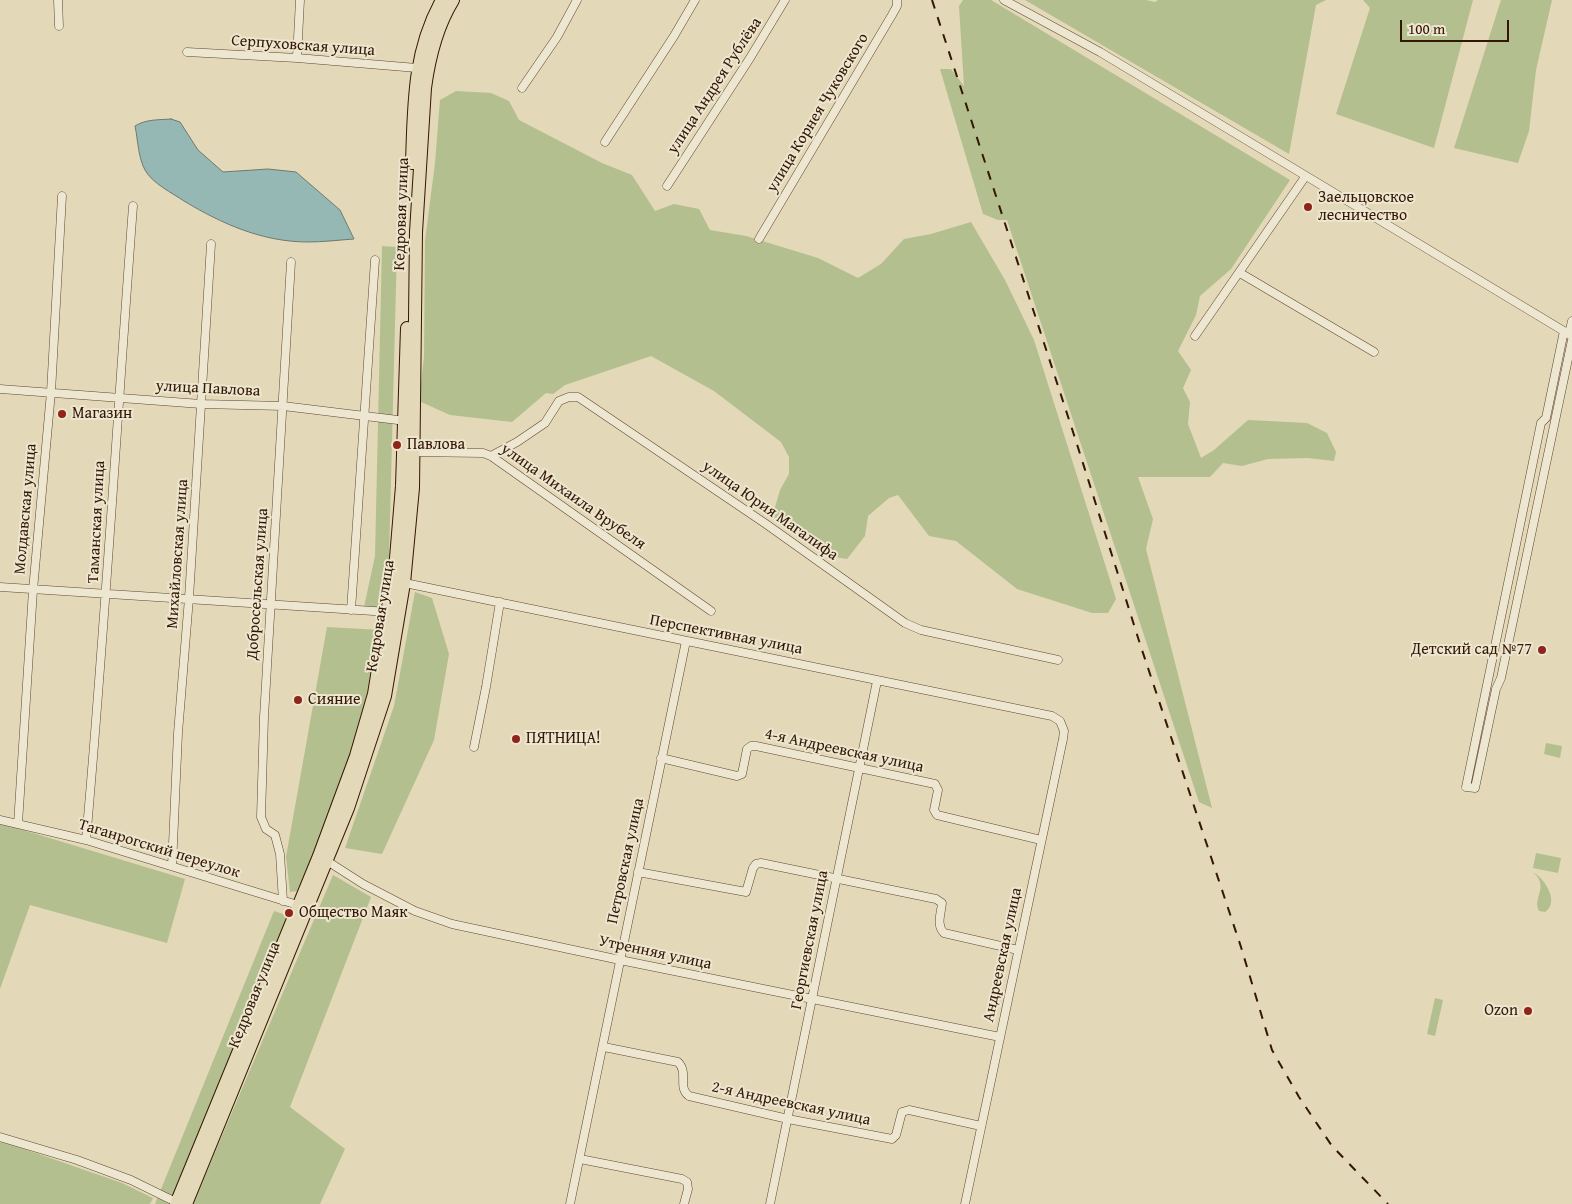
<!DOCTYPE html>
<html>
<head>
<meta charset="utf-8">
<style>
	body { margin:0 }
	#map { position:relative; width:1572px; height:1204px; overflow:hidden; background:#e3d8b7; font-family:"Gentium Book Plus",serif }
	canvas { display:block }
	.scale { position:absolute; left:1400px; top:20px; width:109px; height:22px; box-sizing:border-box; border:2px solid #341703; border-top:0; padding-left:6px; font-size:15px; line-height:18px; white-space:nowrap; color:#341703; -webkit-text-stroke:4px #ede6d0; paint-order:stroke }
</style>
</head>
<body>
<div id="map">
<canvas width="1572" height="1204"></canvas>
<div class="scale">100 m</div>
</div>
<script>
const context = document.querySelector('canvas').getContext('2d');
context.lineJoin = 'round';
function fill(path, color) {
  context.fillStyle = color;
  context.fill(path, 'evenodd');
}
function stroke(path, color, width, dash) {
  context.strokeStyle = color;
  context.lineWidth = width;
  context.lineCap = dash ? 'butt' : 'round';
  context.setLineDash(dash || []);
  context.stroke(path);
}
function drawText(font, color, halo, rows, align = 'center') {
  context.font = font + ' "Gentium Book Plus",serif';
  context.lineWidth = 4;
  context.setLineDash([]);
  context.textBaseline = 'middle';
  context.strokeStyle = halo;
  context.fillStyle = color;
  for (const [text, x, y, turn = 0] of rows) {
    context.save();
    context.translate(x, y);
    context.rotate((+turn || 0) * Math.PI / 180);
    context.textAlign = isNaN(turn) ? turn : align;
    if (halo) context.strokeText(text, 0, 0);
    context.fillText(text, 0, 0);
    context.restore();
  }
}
fill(new Path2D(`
	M963,0h28l299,180 -59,89 -31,27 -4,19 -18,36 13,19 -8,18 7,14 -2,22 13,34 13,-8 34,-30 59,3 20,10 9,19 -2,9 -26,-3 -40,1 -26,7 -19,-3 -13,14h-72l15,42 -7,30 66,259 -13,-6 -192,-582h-9l-15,-6 -43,-145h11l13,17 -5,-80z
	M1025,0h121l9,2 3,-2h168l-10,5 -27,149z
	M1363,0h110l-39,148 -98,-34 34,-106z
	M1501,0h51l-16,70 -7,61 -11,32 -64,-15z
	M456,91l35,2 18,8 10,19 83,43 30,12 23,36 19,-7 25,5 11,21 36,6 72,22 40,20 23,-14 23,-25 27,-5 40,-12 34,58 29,60 82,259 -8,14h-16l-75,-24 -61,-48 -27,-5 -31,-41 -9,3 -21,18 -3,20 -18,23 -17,-3 -58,-38 8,-28 9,-16v-17l-8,-15 -67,-51 -63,-35 -86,29 -12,9 -7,-1 -34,29 -62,-7 -31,-14 5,-44 1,-116 10,-78 5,-63z
	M382,246l15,1 -8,310 -10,50h-15l11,-51z
	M415,592l17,6 17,56 -15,86 -52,114 -37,-6 49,-142z
	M327,627l54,3 -16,79 -30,95 -38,87 -7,1 -4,-35z
	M1546,743l16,3 -2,12 -16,-4z
	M0,823l185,56 -18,64 -137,-38 -30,84z
	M1536,853l25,5 -3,15 -25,-5z
	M1533,872c12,7 27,30 12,40l-6,-1c-7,-13 11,-24 -6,-39z
	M333,875l38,22 -81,210 55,42 -25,55h-127z
	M274,911l18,6 -118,287h-19z
	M1435,998l8,2 -8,36 -8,-2z
	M0,1142l10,2 112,39 31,15 -3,6h-150z`), '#b3bf8f');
const water = new Path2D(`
	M171,119l9,3 18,28 25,22 45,-3 28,3 44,38 14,29c-15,1 -31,3 -46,3 -45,0 -86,-18 -124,-41 -12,-8 -32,-18 -39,-31 -7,-13 -7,-30 -10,-44 11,-7 24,-6 36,-7z`);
fill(water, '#96b8b5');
stroke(water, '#6f786e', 1);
const minor = new Path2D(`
	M58,0l1,26
	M1004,0l96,52 472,284
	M187,52l110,6 120,10
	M297,58l3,-58
	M522,88l35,-51 20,-37
	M605,142l69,-106 21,-36
	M667,186l83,-128 35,-58
	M759,239l133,-224 5,-9v-6
	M1240,273l134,79
	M1564,331l-18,87 -5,5 -75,364 9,1 21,-99 5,-11 71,-338
	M1569,334l3,-13
	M1195,336l110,-159
	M0,389l201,15 82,2 123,15
	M410,452l73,1 8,3 220,155
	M491,456l26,-14 28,-19 14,-22 10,-4h9l188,127 139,99 16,7 137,30
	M400,582l652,134 8,5 4,10 -1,8 -98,465
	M0,587l389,25
	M351,610l24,-350
	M474,747l12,-60 14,-85
	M661,758l76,18 5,-2 5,-25 4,-3h5l179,38 3,6 -4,20 3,5 104,25
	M0,820l86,20 215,66
	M18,824l15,-234 18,-198 11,-196
	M86,840c19,-211 31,-422 47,-634
	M324,859l39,25 52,27 37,13 168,36 380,77
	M172,866l6,-133 11,-135 22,-354
	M638,872l108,20 7,-24 3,-4 5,-1 175,36 6,4c-1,11 -6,22 2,30l74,17
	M283,901l-3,-47 -5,-19 -9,-6 -5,-12 3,-100 27,-455
	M604,1047l74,15c11,11 -1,25 11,34l99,23 104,20 4,-4 6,-23 7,-2 72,16
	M0,1137l77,23 54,20 49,24
	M580,1159l102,20 5,3 1,7 -4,15
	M570,1204c40,-187 76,-375 116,-563
	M770,1204l107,-523`);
const primary = new Path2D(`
	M412,163c2,-58 1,-111 30,-163
	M176,1204l143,-348 37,-100 18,-62 22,-136 6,-72 5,-158
	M186,1204l162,-396 37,-112 19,-113 9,-95 3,-256 9,-144c4,-30 12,-62 28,-88`);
stroke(minor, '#604730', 9);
stroke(primary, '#341703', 14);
stroke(minor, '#ede6d0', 8);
stroke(primary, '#e3d8b7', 12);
stroke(new Path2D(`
	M932,0l143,438 65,206 101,303 31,103 27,47 33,49 56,58`), '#341703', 2, [9, 9]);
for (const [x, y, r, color] of [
	[1308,207,5,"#8f2418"],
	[62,414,5,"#8f2418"],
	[397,445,5,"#8f2418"],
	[1542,650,5,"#8f2418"],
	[298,700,5,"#8f2418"],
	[516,739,5,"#8f2418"],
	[289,913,5,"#8f2418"],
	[1528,1011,5,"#8f2418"]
]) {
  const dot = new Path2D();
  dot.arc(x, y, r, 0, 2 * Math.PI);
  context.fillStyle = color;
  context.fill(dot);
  stroke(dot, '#ede6d0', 2);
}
drawText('16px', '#341703', '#ede6d0', [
	["Серпуховская улица",303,46,4],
	["улица Андрея Рублёва",715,86,-57],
	["улица Корнея Чуковского",818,113,-59],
	["Кедровая улица",402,214,-88],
	["улица Павлова",208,389,3],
	["улица Михаила Врубеля",573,497,35],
	["Молдавская улица",26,509,-85],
	["улица Юрия Магалифа",770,511,35],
	["Таманская улица",97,522,-87],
	["Михайловская улица",178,554,-86],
	["Добросельская улица",258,584,-86],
	["Кедровая улица",381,616,-81],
	["Перспективная улица",726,635,11],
	["4-я Андреевская улица",844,751,12],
	["Таганрогский переулок",159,849,17],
	["Петровская улица",626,861,-78],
	["Георгиевская улица",810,940,-79],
	["Утренняя улица",655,953,12],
	["Андреевская улица",1003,955,-78],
	["Кедровая улица",255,995,-68],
	["2-я Андреевская улица",791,1104,12]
]);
drawText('16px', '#341703', '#ede6d0', [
	["Заельцовское",1318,198],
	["лесничество",1318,216],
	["Магазин",72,414],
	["Павлова",407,445],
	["Детский сад №77",1532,650,"right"],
	["Сияние",308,700],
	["ПЯТНИЦА!",526,739],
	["Общество Маяк",299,913],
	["Ozon",1518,1011,"right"]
], 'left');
</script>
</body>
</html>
